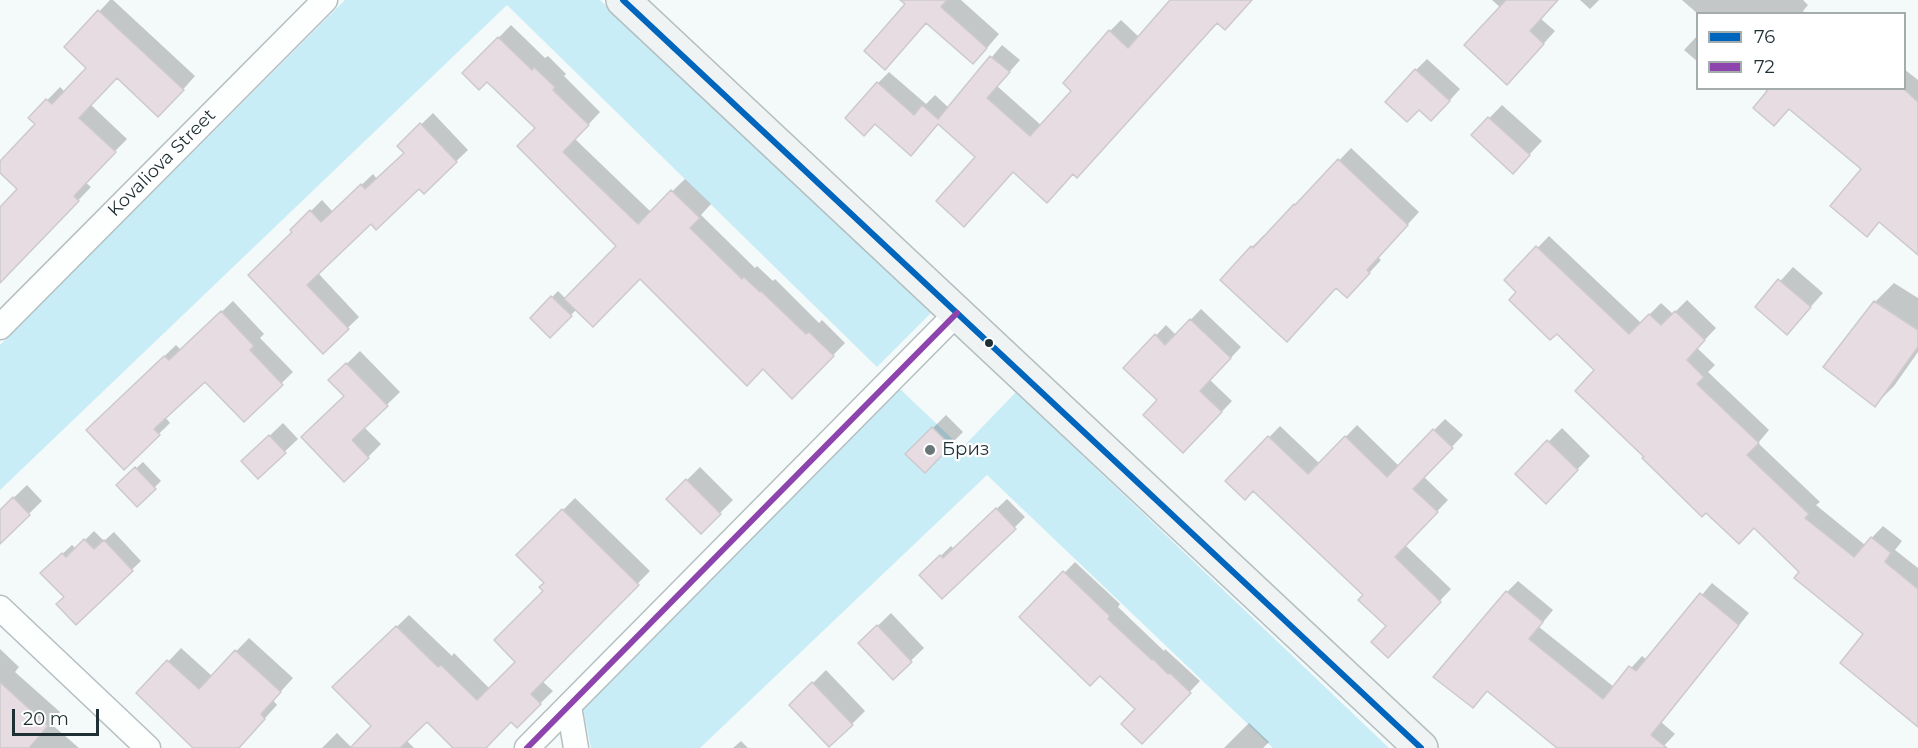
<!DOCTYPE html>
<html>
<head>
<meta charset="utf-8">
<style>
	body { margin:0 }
	#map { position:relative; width:1918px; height:748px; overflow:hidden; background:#f4f9f9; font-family:Montserrat,sans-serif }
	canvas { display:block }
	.legend { position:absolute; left:1696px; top:12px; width:210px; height:78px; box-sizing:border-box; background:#fff; border:2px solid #a5acae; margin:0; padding:8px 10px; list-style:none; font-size:18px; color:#1f3035 }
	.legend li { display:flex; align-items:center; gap:12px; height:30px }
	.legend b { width:30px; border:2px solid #a5acae }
	.scale { position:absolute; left:12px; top:709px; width:87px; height:27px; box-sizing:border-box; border:3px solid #1f3035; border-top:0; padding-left:8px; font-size:18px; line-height:21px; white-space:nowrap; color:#1f3035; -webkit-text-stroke:4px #fff; paint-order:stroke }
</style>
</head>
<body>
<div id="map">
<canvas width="1918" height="748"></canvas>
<ul class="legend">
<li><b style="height:8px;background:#0065bd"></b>76</li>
<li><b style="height:8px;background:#8e44ad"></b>72</li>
</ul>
<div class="scale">20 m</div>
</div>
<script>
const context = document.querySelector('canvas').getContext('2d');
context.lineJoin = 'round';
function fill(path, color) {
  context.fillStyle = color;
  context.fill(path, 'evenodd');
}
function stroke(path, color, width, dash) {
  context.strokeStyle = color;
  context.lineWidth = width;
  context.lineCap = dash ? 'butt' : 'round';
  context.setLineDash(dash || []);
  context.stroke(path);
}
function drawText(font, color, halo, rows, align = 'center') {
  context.font = font + ' Montserrat,sans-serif';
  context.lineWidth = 4.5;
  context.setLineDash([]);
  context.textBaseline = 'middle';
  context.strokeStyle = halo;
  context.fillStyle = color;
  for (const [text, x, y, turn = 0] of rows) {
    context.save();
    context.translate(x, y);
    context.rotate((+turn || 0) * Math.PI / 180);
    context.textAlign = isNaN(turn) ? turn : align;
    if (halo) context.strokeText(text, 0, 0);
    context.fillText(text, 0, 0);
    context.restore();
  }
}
fill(new Path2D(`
	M345,0h255l332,312 -55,55 -370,-362 -507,485v-145z
	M899,388l63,60 54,-56 373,356h-116l-286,-273 -287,273h-109l-8,-39z`), '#c8edf7');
fill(new Path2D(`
	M110,0h3l82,76 -24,27 -54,-27 -26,29 36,34 -42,43 6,5 -91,95v-72l19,-21 -19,-18v-8l37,-39 -7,-6 30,-31 5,5 23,-24 -22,-21z
	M910,0h51l38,34 -13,15 -59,-27 -29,33z
	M1172,0h79l-33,21 -145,152 -60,-2 -36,-14 -38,-34 -17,19 -44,-59 11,-11 37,32 9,-9 14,13 53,-63 18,15 -23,26 45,40 31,-35 37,-60 11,-11 18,17z
	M1492,0h66l-17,19 14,12 -36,40 -18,-63z
	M1580,0h19l-9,9z
	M1682,0h121l5,5 -5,6 3,3h-108z
	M511,25l34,33 3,-2 18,18 -2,2 36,36 -25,27 76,73 34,-33 26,25 -10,11 54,53 2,-2 16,15 2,-2 44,44 3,-3 23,23 -53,54 -29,-29 -123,-91 -63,32 -27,27 -18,-18 26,-27 8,8 52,-53 -81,-118 -49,-48 -24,-7z
	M1698,35v27l-14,-12z
	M1427,59l33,30 -17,19 -27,-38z
	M1904,69l14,11v163l-38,-22 -17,-52 -73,-61 -27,-20h141z
	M1502,105l40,36 -29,31 -40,-37z
	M433,113l35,37 -44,42 -5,-5 -48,35 -53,51 41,44 -36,35 -29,-120 -2,-2 30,-30 11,12 40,-38 4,5 29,-26 -7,-7z
	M1351,148l68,64 -41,45 3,3 -22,24 -22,3 -38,40 -47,-80 12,-12 2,2z
	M1549,236l92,87 20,-20 12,11 14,-14 29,28 -19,20 18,17 -7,7 61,58 -11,13 62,59 -4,3 49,40 18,-19 19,15 -7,9 23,18v147l-52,-81 -112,-108 -108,-70 -49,-86 -91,-90z
	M1793,267l30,26 -36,40 -30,-26z
	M1894,283l24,15v54l-24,34 -19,19v-103z
	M233,301l31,33 -4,4 33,34 -49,48 -39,-41 -40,38 5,6 -46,45 -25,-49 77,-74 5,5z
	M1201,309l40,38 -31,33 22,21 -38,40 -35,-41 -34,-32 41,-43 10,10z
	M360,351l40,41 -36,35 17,17 -13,13 -64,-20 41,-41 -15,-16z
	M946,415l17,17 -38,38 -18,-16z
	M1445,419l18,16 -39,42 24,23 -43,45 46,44 -52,55 -34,-49 -112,-106 -26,-8 53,-55 40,38 37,-39 42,41z
	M283,423l15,16 -40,38 -15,-16z
	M1562,428l28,28 -31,33 -42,-15z
	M143,462l18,19 -24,24 -19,-20z
	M700,467l33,33 -32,32 -33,-33z
	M27,485l15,16 -42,41v-31z
	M575,498l75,73 -108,110 11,10 -36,35 -6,-6 -27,28h-29l-28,-28 -21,20 8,8h-92l15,-15 15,15 22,-22 -40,-39 75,-72 43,41 2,-3 36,36 28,-27 27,-71 1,-8 -28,-28z
	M1007,499l18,18 -11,11 -93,47 30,-29 3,3z
	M94,531l10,10 10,-9 27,29 -65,62 -10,-26 -24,-24 30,-28 4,4z
	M1075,562l45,42 -2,3 46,44 1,-2 35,32 -58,61 -5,-33 -37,-34 -79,-58z
	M1518,581l35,29 -14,17 75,60 28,-31 5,4 65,-77 37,30 -88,109 14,12 -13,14h-102l-72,-58 -15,16 34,-114z
	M891,613l33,35 -31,30 -33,-35z
	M249,638l44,40 -20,22 4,5 -39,43h-42l-57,-55 42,-45 31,28z
	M0,649l19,18 -4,5 45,40 -10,11 29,25h-79z
	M826,670l39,41 -13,13 -48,-32z
	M1249,723l20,19 -6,6h-39z
	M741,741l7,7h-15z`), '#0003');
const building = new Path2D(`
	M900,0h47l-6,7 46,41 -14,16 -47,-41 -41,47 -21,-19 41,-47z
	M1170,0h82l-27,30 -8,-7 -140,155 -4,-4 -26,29 -34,-31 -49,55 -28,-26 39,-44 -37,-33 -27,32 -36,-32 -11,12 -19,-18 32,-36 37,33 8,-10 16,14 52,-63 20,16 -23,26 43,38 41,-45 -8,-8 46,-53 19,18z
	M1506,0h52l-28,31 14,13 -37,41 -43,-40z
	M98,10l86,80 -26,27 -41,-39 -38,40 37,34 -42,44 5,5 -79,82v-76l17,-18 -17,-16v-12l35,-37 -7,-6 18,-19 6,5 34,-36 -22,-21z
	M498,37l34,33 2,-3 21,20 -2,3 36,35 -26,27 75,72 33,-34 29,28 -10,10 52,51 2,-2 16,15 1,-1 45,43 3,-2 25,24 -42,43 -29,-30 -16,17 -107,-107 -47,48 -29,-28 52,-53 -99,-100 18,-18 -48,-46 -8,8 -17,-17z
	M1415,69l35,32 -19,20 -12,-11 -12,12 -22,-20z
	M1765,88h138l15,14v153l-39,-33 -12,15 -37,-31 31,-37 -72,-60 -15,17 -21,-18 14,-17z
	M1488,117l42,38 -17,19 -42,-39z
	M420,123l37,39 -33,32 -5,-5 -43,41 -5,-6 -64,61 42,44 -26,25 -75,-79 44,-43 -2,-2 20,-20 11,12 40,-38 4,5 39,-36 -7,-7z
	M1338,159l70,66 -41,45 3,3 -23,25 -11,-10 -49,54 -67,-62 31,-34 2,2 41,-44 1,1z
	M1536,246l93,88 20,-20 12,11 14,-14 30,29 -18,20 17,17 -7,7 62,59 -12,12 62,59 -4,4 49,39 17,-20 20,16 -6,9 33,27v138l-78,-64 23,-29 -69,-56 5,-6 -45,-44 -15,16 -33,-31 -4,4 -60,-59 2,-1 -69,-66 19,-21 -37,-36 -7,6 -41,-40 7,-8 -12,-12z
	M1778,279l33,28 -24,28 -32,-28z
	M551,296l21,20 -22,22 -20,-20z
	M1874,301l44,29v17l-43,60 -52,-40z
	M221,311l33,35 -4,4 33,35 -39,37 -39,-40 -51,47 6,6 -36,35 -38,-40 78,-74 5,4z
	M1190,319l41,39 -31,33 22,21 -39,41 -40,-38 14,-15 -34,-32 32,-34 10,11z
	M346,363l42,43 -36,34 17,18 -25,24 -43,-45 43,-41 -16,-16z
	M932,427l19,19 -26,27 -20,-19z
	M1433,429l20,19 -40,41 25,23 -43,45 46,45 -53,56 -17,-16 15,-16 -28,-26 5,-5 -110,-104 -8,9 -20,-19 43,-45 40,38 37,-38 42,41z
	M269,435l17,18 -28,26 -17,-18z
	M1547,440l31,30 -32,34 -31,-30z
	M135,467l21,22 -19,18 -21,-22z
	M686,479l35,35 -20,20 -35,-35z
	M13,497l17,18 -30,29v-34z
	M996,508l20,21 -74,70 -23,-24 21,-20 3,3z
	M562,509l77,76 -108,109 10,10 -24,24 -6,-6 -25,26h-33l-26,-26 -27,26h-50l21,-22 -39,-39 64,-61 42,41 3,-2 36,35 38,-38 -21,-22 49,-49 -4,-4 5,-4 -28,-28z
	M84,539l10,10 10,-9 29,31 -57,54 -20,-21 8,-7 -24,-24 22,-20 4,4z
	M1063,571l47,45 -2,3 44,41 1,-1 15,15 2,-1 21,20 -49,51 -21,-20 14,-15 -35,-33 -10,10 -71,-69z
	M1506,591l37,31 -14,17 74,60 26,-33 7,5 64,-78 39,32 -88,110 16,13h-110l-70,-57 -14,17 -40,-31z
	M877,625l35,37 -19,18 -35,-37z
	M235,650l46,42 -20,22 4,5 -26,29h-46l-57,-55 31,-33 32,29z
	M0,682l48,44 -19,22h-29z
	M812,682l41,43 -24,22 -40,-42z`);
fill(building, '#e6dce2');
stroke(building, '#cdc9cc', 1.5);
const street = new Path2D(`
	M0,327l325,-327
	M0,608l148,140
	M569,706l7,42
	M527,748l430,-435`);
const secondary = new Path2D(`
	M623,0l798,748`);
stroke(street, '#b4bfc1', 27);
stroke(secondary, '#b4bfc1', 36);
stroke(street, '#fdfefe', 24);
stroke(secondary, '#f0f3f4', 33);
stroke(new Path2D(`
	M623,0l798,748`), '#0065bd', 6);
stroke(new Path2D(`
	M527,748l430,-435`), '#8e44ad', 6);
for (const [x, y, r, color] of [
	[989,343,5,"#1f3035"],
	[930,450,6,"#6a767a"]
]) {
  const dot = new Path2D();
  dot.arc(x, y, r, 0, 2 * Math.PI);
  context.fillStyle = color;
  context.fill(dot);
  stroke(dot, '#fff', 2);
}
drawText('18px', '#1f3035', '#fff', [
	["Kovaliova Street",162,163,-45]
]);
drawText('18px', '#1f3035', '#fff', [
	["Бриз",942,450]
], 'left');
</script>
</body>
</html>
